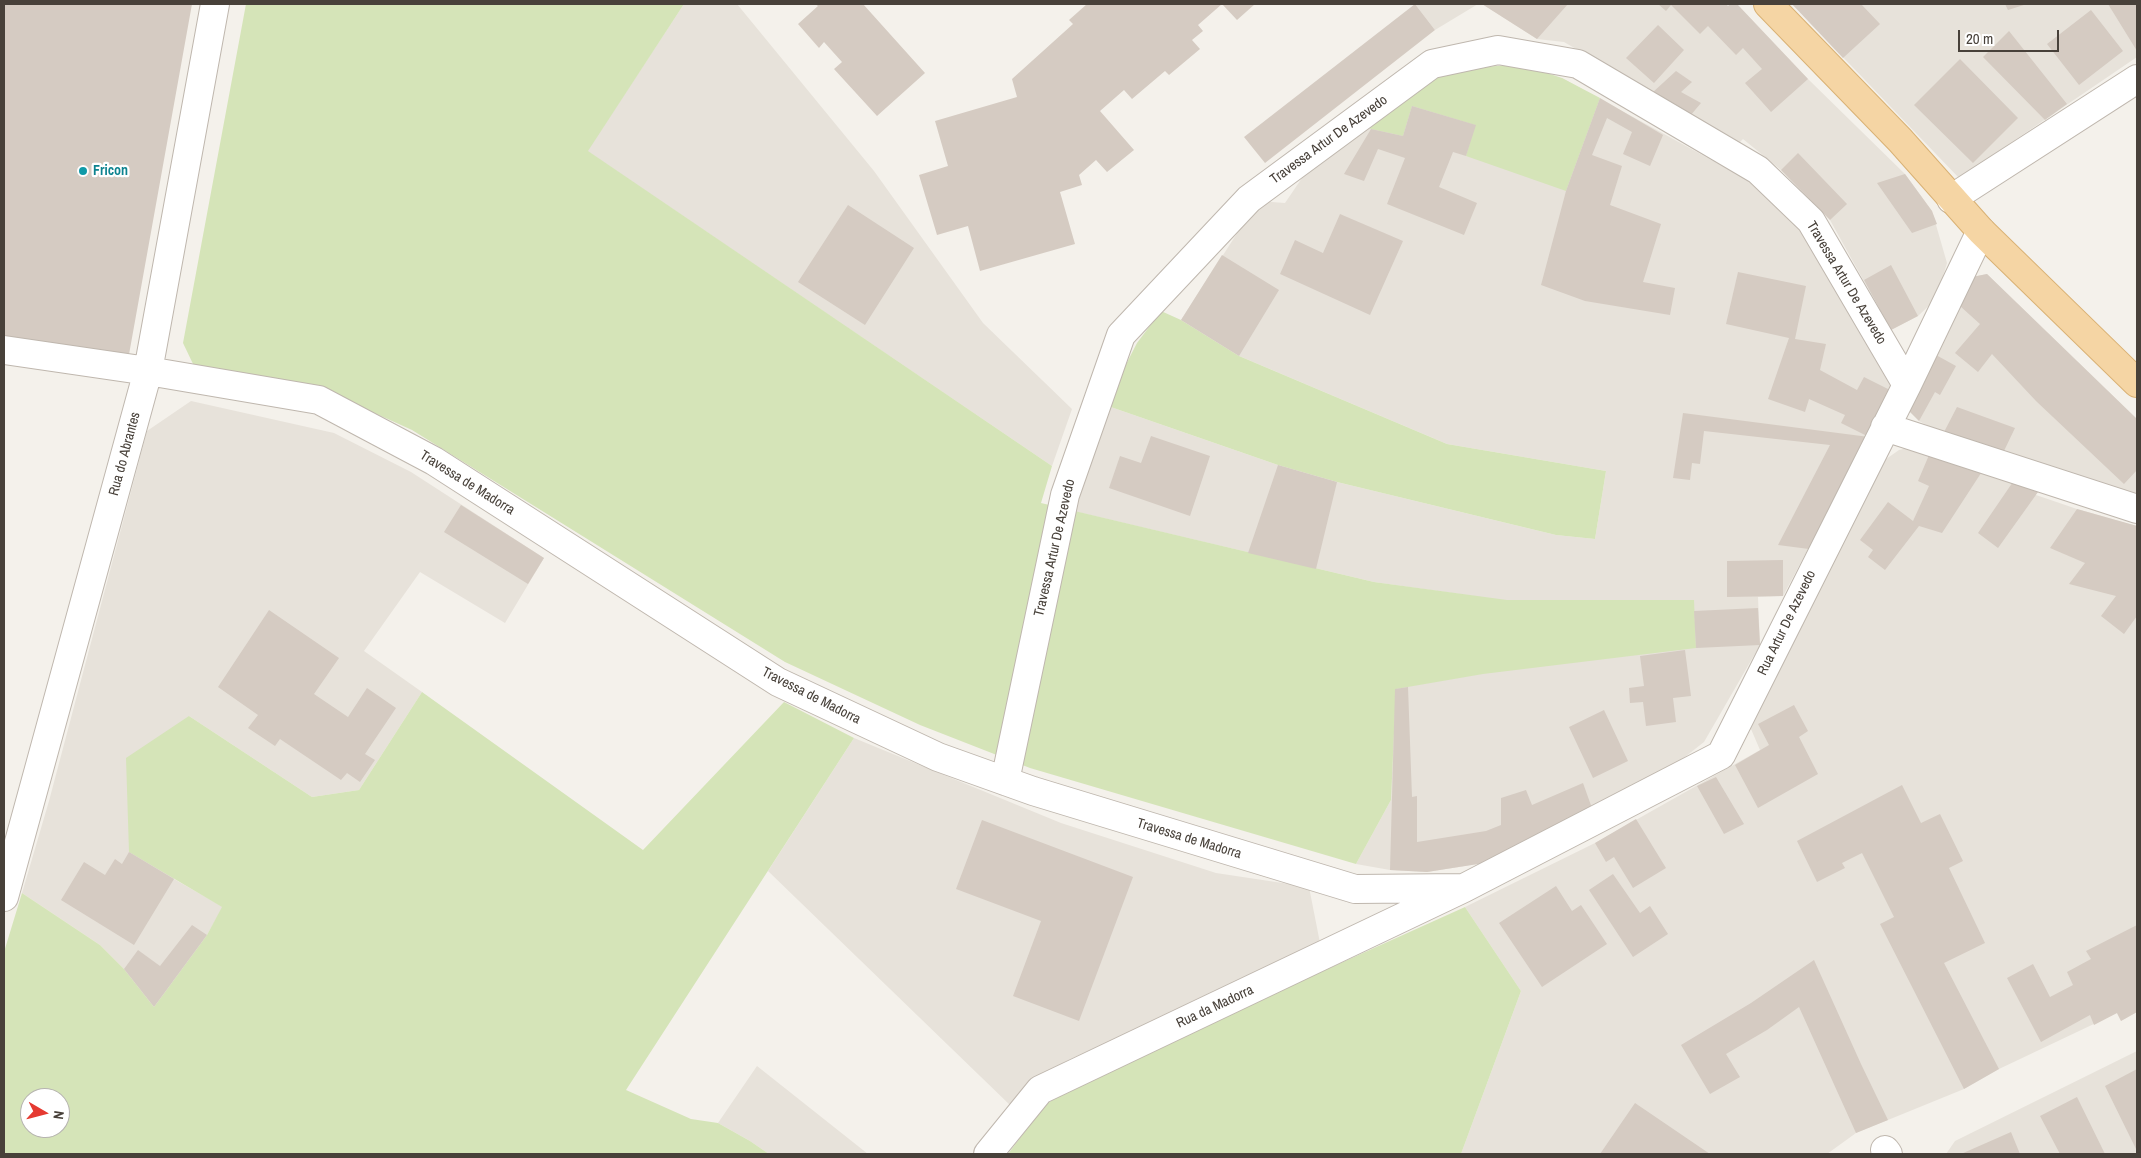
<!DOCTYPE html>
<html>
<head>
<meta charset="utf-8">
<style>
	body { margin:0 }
	#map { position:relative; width:2141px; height:1158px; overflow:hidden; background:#f4f1eb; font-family:"Archivo Narrow",sans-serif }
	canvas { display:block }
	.frame { position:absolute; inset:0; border:5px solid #48413a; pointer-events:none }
	.north { position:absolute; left:20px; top:1088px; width:50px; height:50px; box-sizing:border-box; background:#fff; border:1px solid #b6b3b0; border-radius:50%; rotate:98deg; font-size:14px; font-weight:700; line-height:20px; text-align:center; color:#48413a }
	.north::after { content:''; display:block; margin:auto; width:18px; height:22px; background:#e53a31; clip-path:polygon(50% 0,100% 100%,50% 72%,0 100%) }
	.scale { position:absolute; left:1958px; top:30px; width:101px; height:22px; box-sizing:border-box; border:2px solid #48413a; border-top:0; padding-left:6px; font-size:15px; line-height:18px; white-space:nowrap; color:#48413a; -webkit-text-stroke:4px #fff; paint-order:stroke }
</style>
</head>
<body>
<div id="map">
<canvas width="2141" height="1158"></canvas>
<div class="frame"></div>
<div class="north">N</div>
<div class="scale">20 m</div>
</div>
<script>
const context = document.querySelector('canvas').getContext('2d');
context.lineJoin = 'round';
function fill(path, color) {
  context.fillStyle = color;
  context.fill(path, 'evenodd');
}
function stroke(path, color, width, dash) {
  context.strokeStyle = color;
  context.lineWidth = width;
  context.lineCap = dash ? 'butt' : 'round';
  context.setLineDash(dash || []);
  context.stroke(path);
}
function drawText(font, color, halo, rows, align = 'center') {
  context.font = font + ' "Archivo Narrow",sans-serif';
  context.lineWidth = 4.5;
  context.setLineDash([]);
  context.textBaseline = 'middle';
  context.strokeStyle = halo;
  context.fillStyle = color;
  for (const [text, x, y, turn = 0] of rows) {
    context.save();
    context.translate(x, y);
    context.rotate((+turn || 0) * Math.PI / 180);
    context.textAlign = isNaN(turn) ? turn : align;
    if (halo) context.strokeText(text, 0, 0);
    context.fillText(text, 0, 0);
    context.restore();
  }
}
fill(new Path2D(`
	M684,4h53l137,167 109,152 89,86 -20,57 -465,-315z
	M1415,4h63l-43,26z
	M1482,4h244l2,2 9,-2 71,75 97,95 27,37 15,52 -11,36 -18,17 -27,14 -61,-110 -49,-50 -38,-31 -6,6 -85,-52 -88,-51 -27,-3z
	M1792,4h345v53l-178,121z
	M1438,71l124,7 195,107 46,44 77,128 12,34 -109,205 -25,1 2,48 -56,97 -51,40 -156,79 -70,11 -37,-2 -34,-6 35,-64 4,-111 78,-93 -99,-14 -305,-72 36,-105 173,60 59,17 219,53 39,4 11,-68 -159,-27 -208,-88 -58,-36 77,-119 27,2 34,-50z
	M1987,274l150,145v79l-194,-64 -24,-13 17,-66 36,-78z
	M191,401l143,32 77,39 133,86 -39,65 -85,-51 -56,79 58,41 -63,98 -47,7 -123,-81 -15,163 49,28 -16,28 -53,72 -30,-38 -24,-24 -78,-52 27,-92 98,-370z
	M1919,445l66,22 51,28 41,14 60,17v486l-16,9 -4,-8 -118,56 -35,20 -108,44 -29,21h-366l60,-163 -56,-84 130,-64 165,-93 -12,-28 131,-258 20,-14z
	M854,738l207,85 155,50 93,14 12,61 -251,111 -39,22 -20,25 -243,-235z
	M2137,1051v103h-191l9,-13z
	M757,1066l111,88h-99l-19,-13 -32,-18z`), '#e7e2da');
fill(new Path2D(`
	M246,4h438l-96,147 464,315 -11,37 333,79 133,18h187l2,48 -213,26 -87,15 -5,111 -35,64 -326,-96 -110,-43 -135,-63 -373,-232 -95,-43 -123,-21 -11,-23z
	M1520,64l42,14 38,20 -34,93 -100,-35 9,-31 -63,-19 -9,30 -32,-7 -7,-5 74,-53z
	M1161,311l20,9 58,36 208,88 159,27 -11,68 -39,-4 -219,-53 -59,-17 -173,-60 32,-62z
	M422,692l221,158 141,-148 70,36 -228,352 65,29 27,4 32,18 19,13h-765v-202l18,-59 78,52 24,24 30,38 53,-72 15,-28 -93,-55 -3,-94 63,-42 123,81 47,-7zM30,1098h30v30h-30z
	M1465,907l56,84 -60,163h-453l36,-48 35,-25z`), '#d5e4b8');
fill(new Path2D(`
	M4,4h188l-64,356 -124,-22z
	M815,4h48l62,69 -48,43 -43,-47 8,-7 -18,-20 -5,6 -21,-24 20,-18z
	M1087,4h168l-18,16 -15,-16 -24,21 5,6 -11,9 8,9 -31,26 -4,-4 -33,28 -8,-9 -24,21 34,39 -27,22 -11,-12 -17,15 3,10 -22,7 15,52 -95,27 -12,-45 -31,9 -18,-60 29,-9 -13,-45 82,-24 -5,-18 61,-55 -4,-4z
	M1415,4l20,26 -170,133 -21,-26z
	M1482,4h86l-31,35z
	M1658,4h68l2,2 2,-2h7l71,75 -37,33 -26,-29 17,-14 -19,-21 -7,7 -28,-29 -8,8 -29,-29 -5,6z
	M1792,4h69l19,20 -37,34z
	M2005,4h22l-19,6z
	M2108,4h29v47z
	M2091,10l32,41 -44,34 -32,-41z
	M1658,25l26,25 -30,33 -28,-25z
	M2009,31l58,73 -22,16 -62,-63z
	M1960,59l58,59 -45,45 -59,-58z
	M1676,71l16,11 -11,10 20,11 -11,13 -38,-23z
	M1600,98l63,37 -13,31 -27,-12 9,-22 -25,-14 -15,37 30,11 -12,39 51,19 -18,58 32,6 -5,27 -85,-14 -44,-16 25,-94z
	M1412,106l64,19 -10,31 -13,-4 -14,35 38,16 -13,32 -77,-31 18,-46 -27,-9 -14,32 -20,-7 27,-45 32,7z
	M1798,153l49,51 -17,16 -49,-50z
	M1905,174l27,37 5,13 -25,9 -35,-50z
	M848,205l66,43 -49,77 -67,-43z
	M1340,214l63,27 -33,74 -90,-41 15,-34 28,13z
	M1222,255l57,35 -40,66 -58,-36z
	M1891,265l27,51 -27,14 -27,-50z
	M1738,272l68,14 -11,53 31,5 -6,26 37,20 7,-13 28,14 -23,46 -60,112 -31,-4 52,-100 -126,-14 -4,33 -8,-1 -2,17 -17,-2 10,-65 186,24 -28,-14 4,-8 -36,-16 -4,13 -37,-13 21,-61 -63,-14z
	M1987,274l150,145v51l-13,14 -88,-83 -44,-47 -14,18 -23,-19 25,-29 -20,-18 12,-29z
	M1936,355l20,11 -16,29 -5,-3 -16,29 -10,-10z
	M1957,407l58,21 -12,25 -60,-19z
	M1151,436l59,20 -20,60 -81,-28 11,-32 21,7z
	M1932,448l53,19 -43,66 -23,-7 -34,44 -17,-13 5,-7 -13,-10 28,-38 25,19 16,-35 -11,-5z
	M1278,465l59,17 -21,87 -68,-16z
	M2017,476l26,9 -45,63 -20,-15z
	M461,505l83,53 -16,26 -84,-52z
	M2077,509l60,17v90l-13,18 -23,-18 15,-20 -47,-12 16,-21 -35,-15z
	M1783,560v36l-56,1v-36z
	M1758,608l2,37 -64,3 -2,-37z
	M269,610l70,48 -25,36 34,23 19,-29 29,20 -31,46 10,6 -15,22 -13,-9 -6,7 -61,-41 -5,7 -27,-18 10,-13 -40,-28z
	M1685,650l6,46 -18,2 3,24 -30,4 -3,-24 -13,1 -1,-15 15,-2 -4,-30z
	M1408,687l4,110 5,-1v46l69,-11 15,-6v-27l25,-8 6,15 51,-22 10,28 -96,50 -70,11 -37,-2 5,-181z
	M1794,705l14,26 -9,6 19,37 -60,34 -23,-43 34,-20 -11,-21z
	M1604,710l24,51 -35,17 -24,-51z
	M1716,777l28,47 -20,10 -27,-48z
	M1902,785l19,38 19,-9 23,47 -14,7 36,75 -41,20 55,106 -35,20 -84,-165 14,-7 -32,-64 -20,10 3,5 -28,14 -20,-41z
	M1636,819l30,49 -33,20 -19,-31 -8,5 -11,-19z
	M982,820l151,57 -54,144 -66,-25 28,-75 -85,-32z
	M129,852l45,27 -40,66 -73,-45 23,-38 21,13 10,-16 7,5z
	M1613,874l27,39 10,-7 18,28 -35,23 -44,-67z
	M1556,886l16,25 9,-6 26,39 -65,43 -43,-64z
	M192,925l15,10 -53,72 -30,-38 14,-19 22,16z
	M2137,925v87l-16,9 -4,-8 -23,12 -4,-10 -49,27 -34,-64 26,-14 17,33 23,-12 -6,-13 24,-13 -5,-8z
	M1814,960l47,104 27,56 -32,13 -57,-126 -32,23 -41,24 14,23 -30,17 -29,-49 70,-42z
	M2137,1069v82l-32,-65z
	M2077,1097l28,57h-45l-20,-38z
	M1635,1103l75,51h-110z
	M2011,1132l9,22h-59z`), '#d5cbc2');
const minor = new Path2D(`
	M1951,199l186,-120
	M4,350l144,21 171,29 115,61 344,221 160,75 95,34 322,98 109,-1
	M1885,427l252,82
	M1005,781l60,-286 56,-160 128,-136 183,-135 66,-14 80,14 180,106 53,51 96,164
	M4,897l144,-526 67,-367
	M1885,1150l3,4
	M988,1154l52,-64 424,-202 257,-133 186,-370 74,-154`);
const major = new Path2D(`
	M1768,4l132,136 81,91 156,152`);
stroke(minor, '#bfb7ae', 30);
stroke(major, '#d9b174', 30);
stroke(minor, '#fff', 28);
stroke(major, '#f5d5a4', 28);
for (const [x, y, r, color] of [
	[83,171,5,"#0f9aa8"]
]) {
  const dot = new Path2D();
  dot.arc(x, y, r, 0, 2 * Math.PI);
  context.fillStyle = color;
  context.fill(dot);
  stroke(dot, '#fff', 2);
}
drawText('14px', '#48413a', '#fff', [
	["Travessa Artur De Azevedo",1329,140,-36],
	["Travessa Artur De Azevedo",1846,283,59],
	["Rua do Abrantes",125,454,-75],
	["Travessa de Madorra",467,483,32],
	["Travessa Artur De Azevedo",1055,548,-77],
	["Rua Artur De Azevedo",1787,623,-64],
	["Travessa de Madorra",811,696,27],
	["Travessa de Madorra",1189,839,17],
	["Rua da Madorra",1215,1007,-25]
]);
drawText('bold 14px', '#0d838f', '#fff', [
	["Fricon",93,171]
], 'left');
</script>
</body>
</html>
